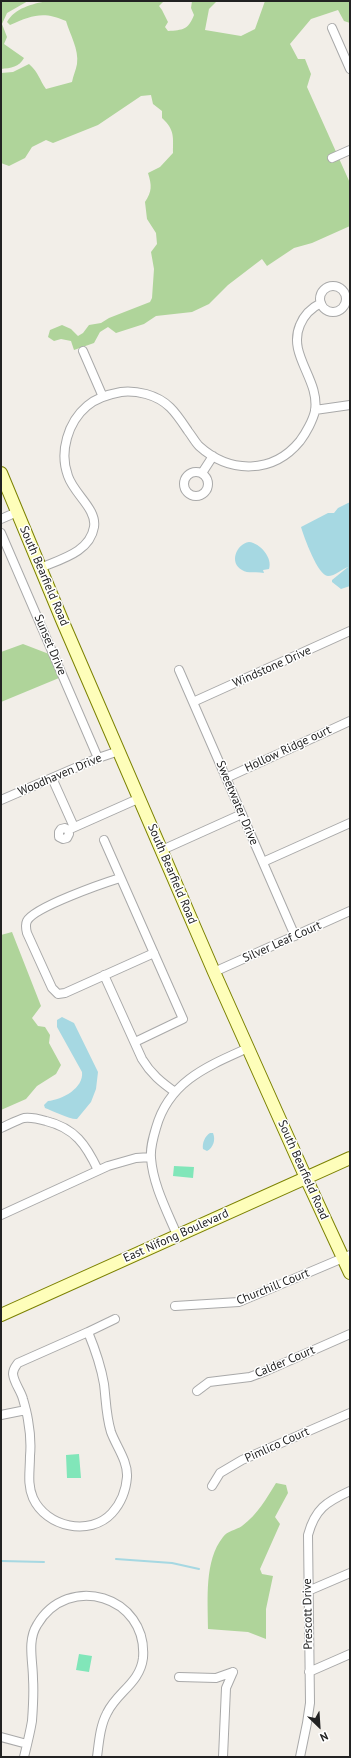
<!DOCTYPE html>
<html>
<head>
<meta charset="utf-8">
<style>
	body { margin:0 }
	#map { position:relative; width:351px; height:1758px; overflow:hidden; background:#f2eee8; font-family:"PT Sans",sans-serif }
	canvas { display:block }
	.frame { position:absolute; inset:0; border:2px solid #222; pointer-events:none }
	.north { position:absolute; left:299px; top:1706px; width:40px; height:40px; -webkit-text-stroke:3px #fff; paint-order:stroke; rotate:155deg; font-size:11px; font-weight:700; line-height:16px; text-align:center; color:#222 }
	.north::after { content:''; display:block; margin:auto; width:14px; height:18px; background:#222; clip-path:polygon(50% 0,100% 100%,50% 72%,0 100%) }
</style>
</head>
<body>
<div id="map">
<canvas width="351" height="1758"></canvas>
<div class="frame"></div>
<div class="north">N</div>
</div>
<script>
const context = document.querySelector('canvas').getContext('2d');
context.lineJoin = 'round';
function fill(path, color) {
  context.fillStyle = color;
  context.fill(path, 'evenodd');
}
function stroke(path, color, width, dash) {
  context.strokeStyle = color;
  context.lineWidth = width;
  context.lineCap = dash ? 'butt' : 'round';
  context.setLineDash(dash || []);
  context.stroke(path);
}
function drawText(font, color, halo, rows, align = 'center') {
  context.font = font + ' "PT Sans",sans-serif';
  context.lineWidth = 3;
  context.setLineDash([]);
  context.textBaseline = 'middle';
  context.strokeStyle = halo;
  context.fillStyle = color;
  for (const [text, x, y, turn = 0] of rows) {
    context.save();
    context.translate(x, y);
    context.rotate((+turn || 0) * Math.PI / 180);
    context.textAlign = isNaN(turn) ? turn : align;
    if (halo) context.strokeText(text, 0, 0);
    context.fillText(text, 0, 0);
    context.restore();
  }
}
fill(new Path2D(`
	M1,1h27l-21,12 -5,11 5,13 -3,7 20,14c-5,9 -13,10 -23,11z
	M47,1h117l-5,5 3,4 6,12 -3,5 3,4c15,-1 20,-1 26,-16l-3,-7 1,-7h25l-8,8 -4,21 36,6 14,-7 10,-28h85v22l-6,-2 -6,-11 -27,9 -21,25 8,15h7l6,15 -4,13 43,96v43l-38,17 -18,5 -27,18 -5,-7 -34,26 -19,19 -17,8 -36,4 -12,8 -28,9 -8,-6 -8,5 -6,11 -20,7 -3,-9 -10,-2 -7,2 -6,-4 2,-7 12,-5 9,4 7,7 5,-3 6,-8 12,-2 8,-5 41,-16 2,-4 2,-29 -3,-17 6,-8 -1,-11 -9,-14 -2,-17c7,-11 7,-16 3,-29l12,-6 13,-14c0,-16 2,-23 -11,-35v-7l-9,-7 -2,-9 -10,1 -43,29 -45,18 -7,-3 -14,7 -7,11 -16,8 -8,-3v-90l12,-1 16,-8c10,9 10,15 17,25l26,-7c1,-6 4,-12 5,-18 2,-15 -7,-29 -11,-43 -22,-10 -34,-6 -56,4l-3,-3c8,-14 25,-18 40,-21z
	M23,644l26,10 10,24 -58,24v-50z
	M12,932l29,74 -9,12 6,8 7,1 5,8 -1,8 12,22 -5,9 -19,12 -11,13 -25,11v-175z
	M276,1483l10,2 2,8 -13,24 5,7 -20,45 2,5 11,2 -7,33v30l-18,-7 -40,-3c0,-30 -4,-68 15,-92 4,-6 13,-7 19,-11 16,-12 24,-27 34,-43z`), '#afd49a');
fill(new Path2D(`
	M174,1166l20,1 -1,11 -20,-2z
	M79,1454l2,24h-14l-1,-23z
	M79,1654l13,2 -3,16 -13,-2z`), '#81e6b9');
fill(new Path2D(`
	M350,502v84l-9,3 -9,-7v-2l16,-13c-6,2 -13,9 -20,9 -10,0 -24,-39 -27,-49l27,-14h6l4,-5z
	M249,542c11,1 24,16 20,27l-6,1 1,3c-8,-2 -16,1 -22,-3 -13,-7 -6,-26 7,-28z
	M62,1017l12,6 24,49 -2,17 -5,13 -14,17c-6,1 -24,-8 -32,-11l-1,-3 4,-4c14,-1 36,-13 34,-29l-25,-45v-7z
	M210,1133h3c3,7 0,15 -6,18l-4,-2c-1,-6 2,-13 7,-16z`), '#a6d8e2');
stroke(new Path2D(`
	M116,1559l56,4 27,6
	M1,1561l43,1`), '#a6d8e2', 2);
const street = new Path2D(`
	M332,28l18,41
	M332,158l18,-8
	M320 299a13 13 0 1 1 26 0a13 13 0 1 1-26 0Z
	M83,351l20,46
	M315,410l35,-5
	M184 484a12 12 0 1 1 24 0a12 12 0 1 1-24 0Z
	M202,473l11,-17
	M1,519l16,-7
	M1,533l97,225
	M40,568c21,-9 50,-16 54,-41 3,-18 -20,-33 -26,-51 -9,-24 0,-54 19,-70 9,-8 23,-12 34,-14 8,-1 17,0 25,2 22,6 30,19 42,37 4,5 7,11 11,15 31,28 74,28 101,-5 6,-8 13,-21 15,-30 5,-32 -28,-56 -15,-86 4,-10 11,-17 21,-22
	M179,670l116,266
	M193,702l157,-71
	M52,778l22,49
	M226,778l124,-57
	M1,800l97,-42 21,-7
	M68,830l1,4 -2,4 -4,1 -4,-2v-5l2,-3 4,-1 3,2 72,-32
	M104,840l79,179 -48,23
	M162,850l80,-36
	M263,862l87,-39
	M120,878c-16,5 -86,29 -93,43 -2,4 -1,8 0,12l25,55 6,6 7,-1 89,-40
	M214,972l136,-61
	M104,975l38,84c9,15 19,23 33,33
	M1,1128c7,-3 16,-8 23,-10 8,-1 15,1 22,3 29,7 40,24 52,49
	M1,1215l107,-49 28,-8 15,-1
	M177,1235c-10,-24 -24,-50 -26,-77 -1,-10 2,-20 5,-30 13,-47 52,-62 92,-80
	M175,1306l64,-4 111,-47
	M88,1332c7,17 13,34 16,52 2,16 2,32 7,48 5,14 17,29 16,45 -1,13 -6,26 -15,36 -22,24 -66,14 -79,-15 -6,-14 -3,-27 -3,-42 1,-11 0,-25 -2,-36 -1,-7 -3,-14 -5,-21 -2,-8 -9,-16 -10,-25 0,-5 2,-7 5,-11z
	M88,1332l27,-13
	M197,1391l12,-9 41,-5 16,-6 84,-37
	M1,1415l25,-5
	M212,1486l8,-13 22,-13 108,-47
	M308,1591l42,-18
	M309,1672l41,-18
	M179,1677l37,1 17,-6
	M1,1737l26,7
	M24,1757c3,-12 6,-24 8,-36 1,-14 2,-28 1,-42 0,-18 -6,-38 4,-54 31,-53 111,-29 106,33 -3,25 -26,34 -36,55 -7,13 -8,29 -10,44
	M223,1757l3,-69 7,-16
	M300,1757l7,-34 3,-20 -2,-168c7,-26 18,-33 42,-44`);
const secondary = new Path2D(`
	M1,473l61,147 152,352 92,206 44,95
	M1,1315l349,-157`);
stroke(street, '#a9a9a9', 10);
stroke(secondary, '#7b8100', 14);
stroke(street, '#fff', 8);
stroke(secondary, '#fefeba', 12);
drawText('12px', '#222', '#fff', [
	["South Bearfield Road",44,576,67],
	["Sunset Drive",50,645,67],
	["Windstone Drive",272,667,-24],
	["Hollow Ridge ourt",288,749,-25],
	["Woodhaven Drive",60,775,-23],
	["Sweetwater Drive",237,803,67],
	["South Bearfield Road",172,874,67],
	["Silver Leaf Court",282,942,-24],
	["South Bearfield Road",303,1170,66],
	["East Nifong Boulevard",176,1236,-24],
	["Churchill Court",273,1287,-22],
	["Calder Court",285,1362,-23],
	["Pimlico Court",277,1445,-24],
	["Prescott Drive",308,1614,-91]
]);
</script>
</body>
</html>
